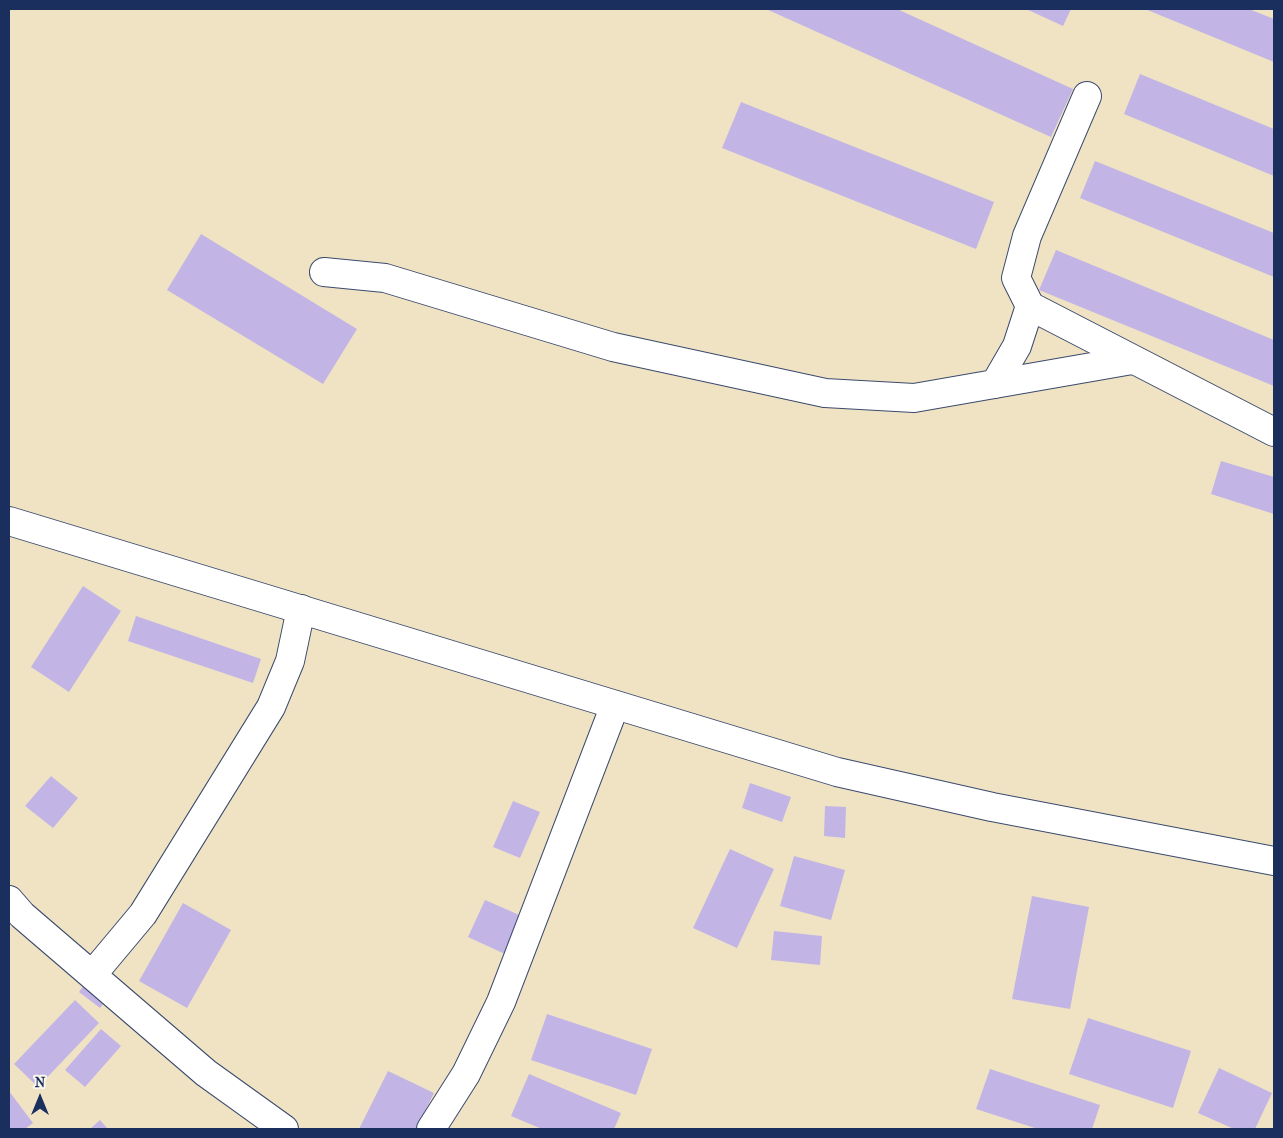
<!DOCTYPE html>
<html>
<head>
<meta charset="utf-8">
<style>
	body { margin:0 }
	#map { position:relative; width:1283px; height:1138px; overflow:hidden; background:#efe3c4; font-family:"IM FELL French Canon",serif }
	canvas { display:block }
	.frame { position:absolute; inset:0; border:10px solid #1b2f5e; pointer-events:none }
	.north { position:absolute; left:15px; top:1073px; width:50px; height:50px; -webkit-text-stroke:4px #fbf7ec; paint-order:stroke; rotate:0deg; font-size:14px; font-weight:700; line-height:20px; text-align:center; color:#1b2f5e }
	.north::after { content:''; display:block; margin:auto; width:18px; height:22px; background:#1b2f5e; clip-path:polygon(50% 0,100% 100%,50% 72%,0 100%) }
</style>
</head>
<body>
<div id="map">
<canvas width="1283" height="1138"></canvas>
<div class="frame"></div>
<div class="north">N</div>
</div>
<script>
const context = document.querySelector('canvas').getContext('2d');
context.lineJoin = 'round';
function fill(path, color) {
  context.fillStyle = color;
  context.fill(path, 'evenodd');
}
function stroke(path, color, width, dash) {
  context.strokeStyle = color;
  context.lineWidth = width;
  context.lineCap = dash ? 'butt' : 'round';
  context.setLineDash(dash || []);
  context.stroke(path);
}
fill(new Path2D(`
	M766,9h131l176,80 -22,48z
	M1026,9h45l-8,17z
	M1145,9h104l25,10v43z
	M1140,74l134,55v47l-150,-62z
	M741,102l253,100 -18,47 -254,-101z
	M1095,161l179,72v44l-194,-79z
	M201,234l156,95 -34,55 -156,-94z
	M1056,250l218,90v46l-235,-96z
	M1221,461l53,16v37l-63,-20z
	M83,586l38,25 -52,81 -38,-25z
	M136,616l125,43 -8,24 -125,-42z
	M51,776l27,22 -25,30 -28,-22z
	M750,783l41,14 -9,25 -40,-14z
	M513,801l27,11 -20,46 -27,-11z
	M825,806l21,1 -1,31 -21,-2z
	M730,849l44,20 -37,79 -44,-20z
	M794,856l51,14 -14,50 -51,-14z
	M1032,896l57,11 -19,102 -58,-10z
	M485,900l39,17 -17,38 -39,-18z
	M183,903l48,27 -44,78 -48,-27z
	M774,931l48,5 -2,29 -49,-5z
	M87,981l22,16 -9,11 -21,-16z
	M75,1000l24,23 -61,64 -24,-23z
	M547,1014l105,35 -16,46 -105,-35z
	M1088,1018l103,33 -18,57 -104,-34z
	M101,1029l20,17 -36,41 -20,-17z
	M1219,1068l53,25 -17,36h-21l-36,-16z
	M990,1069l110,36 -8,24h-54l-62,-20z
	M388,1071l46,22 -18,36h-57z
	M529,1074l92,39 -7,16h-72l-31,-13z
	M9,1091l24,32 -8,6h-16z
	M100,1120l8,9h-18z`), '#c2b5e5');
const minor = new Path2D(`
	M1087,96l-60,140 -11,42 14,28 244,126
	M324,272l61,6 228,69 212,46 89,5 218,-38
	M995,384l22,-38 13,-40
	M9,900l13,15 184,158 78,56
	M92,975l51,-61 128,-207 19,-46 11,-52
	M431,1129l35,-55 35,-72 114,-297`);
const secondary = new Path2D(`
	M9,521l828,251 155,35 282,54`);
stroke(minor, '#3b4a6d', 30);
stroke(secondary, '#3b4a6d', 30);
stroke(minor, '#fff', 28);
stroke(secondary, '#fff', 28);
</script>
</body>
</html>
